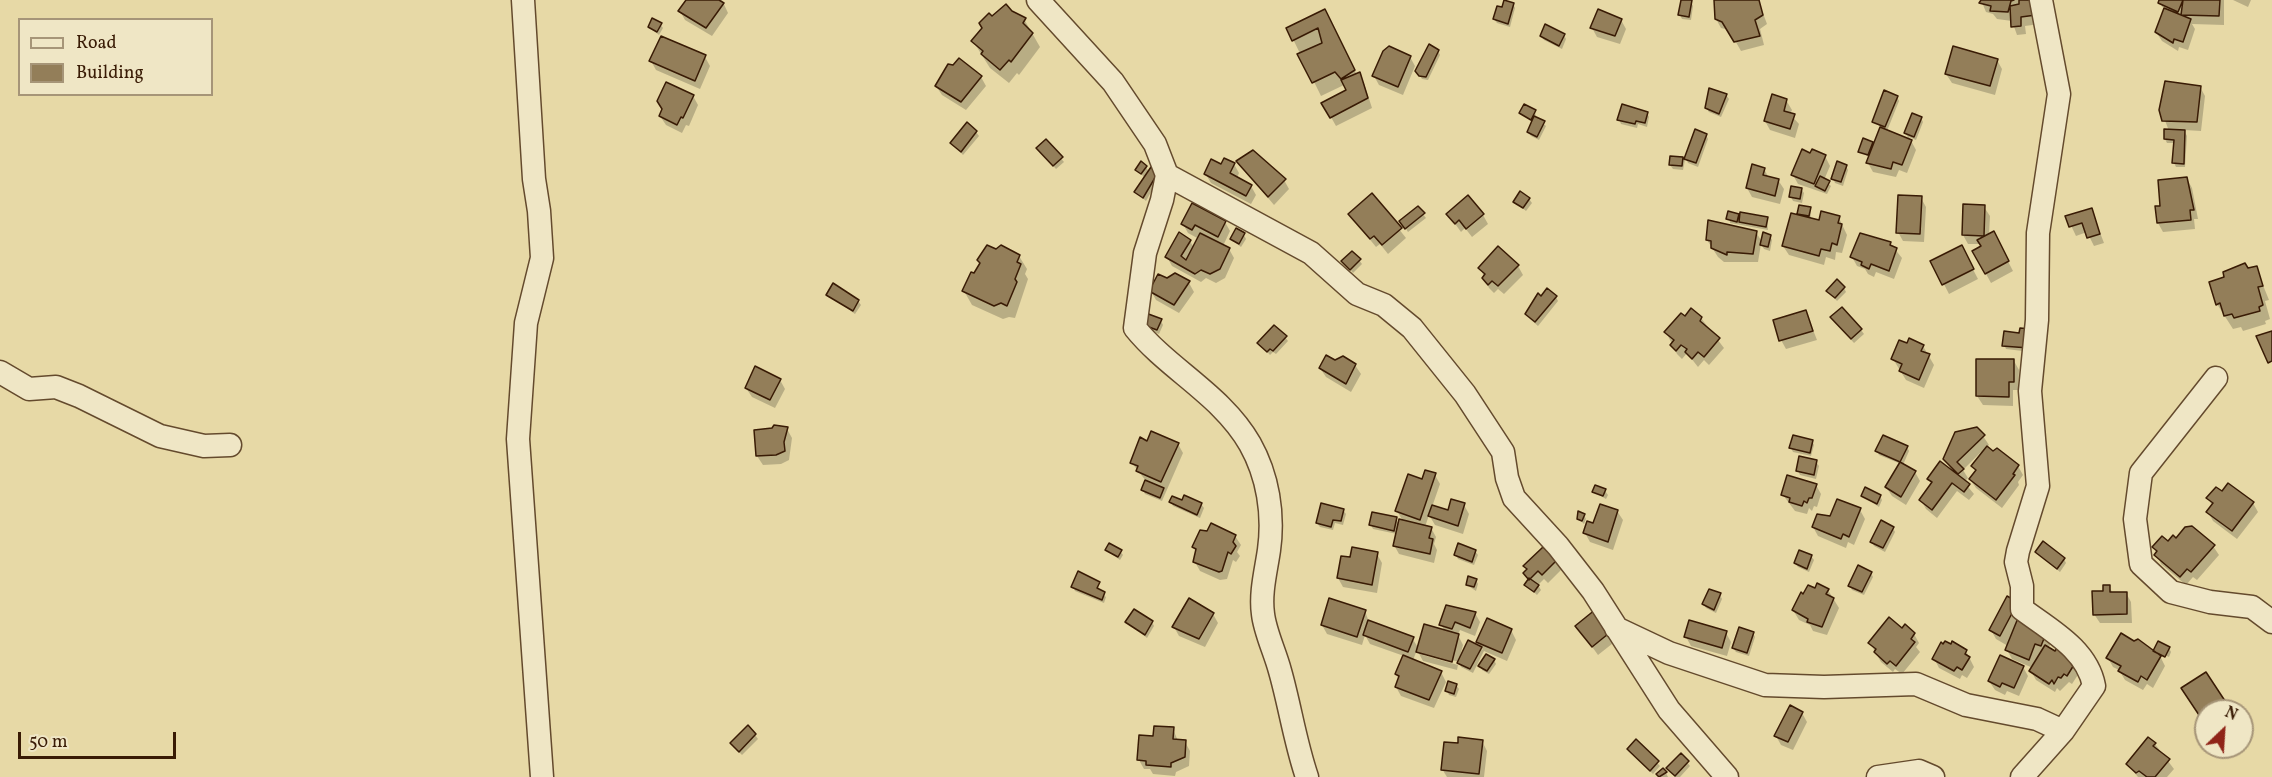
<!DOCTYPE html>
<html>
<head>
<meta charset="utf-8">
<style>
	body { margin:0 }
	#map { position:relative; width:2272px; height:777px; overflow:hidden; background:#e7d9a6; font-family:Vollkorn,serif }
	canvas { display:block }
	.legend { position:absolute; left:18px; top:18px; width:195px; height:78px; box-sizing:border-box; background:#efe6c5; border:2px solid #a69578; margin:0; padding:8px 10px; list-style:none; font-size:18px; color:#391b05 }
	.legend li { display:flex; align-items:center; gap:12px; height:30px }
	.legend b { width:30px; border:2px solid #a69578 }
	.north { position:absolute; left:2194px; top:699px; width:60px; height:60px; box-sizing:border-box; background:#efe6c5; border:2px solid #a69578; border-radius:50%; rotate:25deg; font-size:16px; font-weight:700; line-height:24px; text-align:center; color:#391b05 }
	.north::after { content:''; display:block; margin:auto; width:21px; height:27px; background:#8f2418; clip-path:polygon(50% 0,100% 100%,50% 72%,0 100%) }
	.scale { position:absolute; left:18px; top:732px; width:158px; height:27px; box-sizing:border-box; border:3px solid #391b05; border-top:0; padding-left:8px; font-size:18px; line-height:21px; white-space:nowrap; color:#391b05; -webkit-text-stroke:4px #efe6c5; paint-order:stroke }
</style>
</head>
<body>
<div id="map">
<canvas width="2272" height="777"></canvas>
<ul class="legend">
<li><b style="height:8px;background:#efe6c5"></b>Road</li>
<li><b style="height:16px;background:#937e59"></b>Building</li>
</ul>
<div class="north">N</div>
<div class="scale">50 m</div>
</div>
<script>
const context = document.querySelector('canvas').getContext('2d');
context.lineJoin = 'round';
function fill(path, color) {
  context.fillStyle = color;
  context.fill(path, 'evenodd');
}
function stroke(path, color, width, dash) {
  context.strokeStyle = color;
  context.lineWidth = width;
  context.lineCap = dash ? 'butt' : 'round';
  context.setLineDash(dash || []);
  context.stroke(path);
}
fill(new Path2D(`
	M688,0h34l6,13 -16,23 -27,-16 -5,-9z
	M1682,0h12h-4l3,6 -2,14 -9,-1 -2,-4z
	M1715,0h43l9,24 -7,5 4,16 -23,6 -12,-21 -8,-2 -5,-9z
	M1981,0h56l3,24 -15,2 1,8 -9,1 -5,-14 -15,-2 -4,-5 -7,-2z
	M2160,0h64v25l-32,-1 3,5 -7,21 -9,-3 -1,4 -16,-10 -6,-9 10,-24 -4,-1z
	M2233,0h18l-3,7z
	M1513,4l2,4 -5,19 -13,-4 -3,-4 9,-10z
	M1011,12l13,7 16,28 -21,28 -2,-2 -8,10 -19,-15 -17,-27 19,-23z
	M1621,20l5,9 -6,15 -23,-7 -5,-9z
	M660,24l3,4 -4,7 -10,-8z
	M1332,25l25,50 7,8 8,25 -36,18 -13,-23 25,-13 -4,-5 -23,11 -33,-67z
	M1564,35l2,4 -4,10 -18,-9 -3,-4z
	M1438,51l2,4 -12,25 -6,-1 -5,-8z
	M705,57l5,9 -10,23 -44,-19 -5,-9z
	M1410,57l5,9 -12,29 -24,-10 -5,-9z
	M1997,60l5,9 -7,26 -43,-12 -6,-9z
	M981,77l5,9 -20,24 -24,-15 -6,-9z
	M2200,87l5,9 -4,35 -17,-1 3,6 -2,31h-9l-2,-4 1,-20h-8l-2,-4 4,-8 -8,-21 1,-16z
	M1726,95l3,4 -8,18 -12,-5 -3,-4z
	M693,96l5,9 -9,21 -3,-1 -4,8 -16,-8 -6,-9z
	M1897,97l2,4 -12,30 23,9 -5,-7 16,-15 2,4 -7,18 -7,-3 7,13 -9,23 -8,-3 -3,7 -23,-5 -5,-9 2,-5 -10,-7 12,-8 2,4 8,-19 -9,-7z
	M1786,100l6,10 -2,4 9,10 -4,14 -25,-8 -5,-9z
	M1535,111l1,7 10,8 -7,14 -8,-4 -3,-4 5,-9 -12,-10z
	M1647,113l2,4 -2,10 -9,-3 -1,4 -16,-4 -2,-5z
	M976,132l3,4 -16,19 -11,-12z
	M1706,135l2,4 -10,28 -10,-4 -2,-4z
	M1046,141l18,21 -8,7 -15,-17z
	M1811,155l14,1 5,10 -6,14 7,6 -4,8 -29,-10 -5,-9z
	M1682,159l3,1 -2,10 -10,-1 -3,-4z
	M1238,162l46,18 5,9 -15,16z
	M1234,164l5,9 -2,5 14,8 5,9 -5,9 -40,-21 -6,-10z
	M1846,166l2,4 -5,16 -8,-3 -2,-5z
	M1146,167l3,5 11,4 -14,25 -10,-9 9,-14 -8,-8z
	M1764,169l5,9 9,2 6,9 -4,15 -28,-7 -5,-9z
	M2187,179l5,9 6,31h-4l1,10 -32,3 -5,-9 4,-16z
	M1801,189l3,4 -2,10 -9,-2 -2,-4z
	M1372,195l34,43 -18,16 -8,-10 -4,3 -26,-32z
	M1921,198l5,9 -2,35 -21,-1 -5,-9z
	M1529,199l3,4 -6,8 -11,-9z
	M1984,207l6,9 -1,19 9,7 15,29 -22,12 -17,-31 9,-5 -2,-3h-13l-5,-9z
	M1418,208l8,10 -18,14 -7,-11z
	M1810,208l1,12 9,2 19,-4 8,17 -5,18 -6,-1 -1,8 -9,-3 -2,8 -35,-10 -6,-9 17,-29 -2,-4z
	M2091,209l13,34 -10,3 -7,-14 -11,4 -9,-19z
	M1729,213l38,6 1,11 -38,-7z
	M1448,214l35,1 5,9 -16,13 -7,-9 -4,4z
	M1225,222l5,9 -7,15 6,3 5,9 -9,20 -9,5 -10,-5 -5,4 -29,-16 -5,-9 23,-16 4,7 5,-9 -11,-6 -5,-9z
	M1756,232l6,10 8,-6 2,4 -2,11 -6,-2 -3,-5 -3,18h-34l-6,-5 -11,-17z
	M1244,235l2,4 -5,8 -10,-8z
	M1890,243l12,15 -8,21 -18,-7 -2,5 -6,-3 -3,-5 -8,-3 -5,-9z
	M1019,256l8,13 -2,5 3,5 -13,39 -6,-1 -6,2 -31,-14 -8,-14z
	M1966,256l12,23 -29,15 -17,-33z
	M1359,260l3,4 -9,9 -7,-8z
	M1518,266l5,9 -19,19 -6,-5 -4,4 -5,-5 -9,-20z
	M2256,268l13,32 -4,1 5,18 -5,2 1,3 -23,7 -2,-4 -8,2 -16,-25 9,-26z
	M1189,283l5,9 -15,21 -23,-13 -5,-9z
	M1844,288l2,4 -9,9 -9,-10z
	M828,295l30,6 3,4 -6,9z
	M1556,297l2,4 -20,25 -8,-7 -3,-5 14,-16z
	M1806,312l11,28 -31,9 -5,-9z
	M1701,318l23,30 -15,17 -5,-5 -6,7 -11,-14 -5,6 -5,-5 -11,-22z
	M1161,321l2,4 -4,9 -17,-7z
	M1834,321l27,9 3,4 -10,9z
	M2021,335l10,17 -25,-3 -2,-4z
	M1285,337l3,4 -12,13 -3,-2 -3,3 -11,-12z
	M1923,346l11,19 -10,23 -18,-8 -13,-21z
	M2014,361l5,9 -1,20h-5v16l-30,-1 -6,-9z
	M1355,365l6,9 -10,18 -25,-15 -6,-9z
	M780,380l5,9 -10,19 -23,-11 -6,-9z
	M787,429l5,9 -3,22 -8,4 -18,1 -6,-9 -1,-25z
	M1983,436l6,9 -3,2 32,19 5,9 -5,7 1,3 -17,23 -26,-20 -6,-9 6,-7 -3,-6 8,-14 -18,18 5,8 -4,4 10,12 -5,6 -12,-9 -20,27 -11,-9 -5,-9 11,-15 -3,-6 24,-6 -8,-14z
	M1141,439l7,4 30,1 5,9 -21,48 -17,-7 -2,-4 3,-9 -14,-18z
	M1812,441l2,4 -3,11 -18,-4 -2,-4z
	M1907,447l2,4 -6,14 12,7 5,9 -14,24 -14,-9 -6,-9 15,-23 -22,-9 -2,-4z
	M1816,462l3,4 -3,13 -16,-4 -2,-4z
	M1435,475l5,9 -8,23 17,5 15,-7 5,9 -6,20 -28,-9 -6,-10 -4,12 6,1 5,9 -2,7 3,6 -3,13 -35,-9 -5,-9 3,-11 -24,-5 -2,-4 25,-6 3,6 4,-4 -6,-10 25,-31z
	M1816,485l5,9 -4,13 -3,-1 -2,5 -3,-3 -2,6 -12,-3 -12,-16z
	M1605,491l3,4 -2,4 -12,-7z
	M1863,496h17l2,4 -3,7z
	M2208,498l45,5 5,9 -21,27 -24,-18 -5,-9 4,-6z
	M1171,502l30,2 3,4 -4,10 -27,-12z
	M1343,510l3,4 -3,11 -8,-2 -2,7 -13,-3 -3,-4z
	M1860,510l5,9 -11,26 -6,-3 -2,6 -28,-12 -5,-9 18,-9z
	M1617,511l6,9 -10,30 -23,-8 -5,-9z
	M1584,515l2,4 -2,5 -5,-5z
	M1893,528l2,4 -10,20 -11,-6 -2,-4z
	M1235,536l6,9 -4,7 3,4 -4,6 -3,-2 -6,19 -7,1 -20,-9 -5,-9 2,-10 -3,-5z
	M2176,540l37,6 6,9 -22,25 -4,-3 -7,8 -25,-21 -7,-17z
	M1106,550l14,1 3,4 -3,5z
	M1475,551l3,4 -4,10 -16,-6 -2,-4z
	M2036,552l28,7 2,4 -6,9z
	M1377,554l5,9 -5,30 -34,-6 -5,-9 13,-19z
	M1811,556l3,4 -5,12 -11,-5 -3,-4z
	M1555,561l6,9 -13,13 -4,-4 -6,6 3,5 -4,5 -11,-10 3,-3 -4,-8z
	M1871,573l2,4 -9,18 -12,-5 -2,-4z
	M1476,580l2,4 -2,7 -9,-6z
	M1098,583l1,8 7,6 -2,6 -29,-12 -2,-5z
	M2109,587l4,6h13l5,9 1,21h-32l-6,-9z
	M1815,590h13l11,18 -12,27 -14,-4 -3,-6 -11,-5 -6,-10 11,-14z
	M1720,595l2,4 -6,14 -10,-5 -2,-4z
	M2007,598l45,43 -4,8 33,21 -9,14 -3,-2 -9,9 -3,-3 -2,4 -19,-12 -5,-9 2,-3 -21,-9 -5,-9 1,-4 -12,-7 -5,-9z
	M1365,611l4,11 43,16 7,11 26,-17 -4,-8 34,-11 5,9 -5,14 -15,-6 -2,5 5,10 -3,11 9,-14 14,8 -5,-8 33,-12 5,10 -9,21 -23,-10 -11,22 -12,-6 -2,-5 -36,-10v3l35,10 -1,5 -34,-9 -6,-11 -4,10 28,12 5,10 -12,26 -33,-12 -5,-9 4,-7 -4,-6 8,-18 -34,-12 -5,-9 -3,10 -35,-11 -5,-9z
	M1213,614l5,9 -13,24 -26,-11 -5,-9z
	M1127,622h25l2,4 -7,12z
	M1577,626l35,5 5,9 -19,15z
	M1902,630l12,4 5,9 -3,4 4,5 -18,22 -7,-5 -2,3 -12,-10 -11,-19z
	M1726,633l5,9 -4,14 -36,-10 -5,-9z
	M1753,633l2,4 -6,19 -13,-4 -3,-4z
	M2121,635l13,8 4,-2 16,12 5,-10 10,5 2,4 -2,5 -13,-6v3l12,6 -8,-4 5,10 -12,22 -6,-4 -4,6 -18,-10 -6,-10 -6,-3 -5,-9z
	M1966,651l8,16 -7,11 -5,-3 -2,4 -21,-11 -5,-10z
	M1494,660l2,4 -7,10 -7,-4 -2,-4z
	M2023,667l5,9 -9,20 -12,-5 -2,4 -10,-5 -6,-9z
	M2205,674l25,37h-24v13l-18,-26z
	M1456,685l3,4 -3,8 -7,-2 -2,-4z
	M1802,713l5,9 -14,28 -12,-5 -5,-9z
	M1173,729l5,12 7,1 5,9 -1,15 -13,6 -1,4 -22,-2 -3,-5h-6l-5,-9 15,-22z
	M755,735l3,4 -16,16 -8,-8z
	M1482,741l5,10 -3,26h-37l-5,-8 17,-24z
	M1636,741l24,25 -7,8 -22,-21z
	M2155,744l19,25 -7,8h-29l-11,-13z
	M1681,755l9,11 -10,11h-5l-7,-9z
	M1666,773l2,4h-9l-1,-3z`), '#0003');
const building = new Path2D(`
	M686,0h33l5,3 -18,25 -28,-17z
	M1504,0l10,3 -6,21 -15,-5 4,-13 5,1z
	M1681,0h11l-3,17 -11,-2z
	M1714,0h45l4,15 -8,5 5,16 -26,6 -12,-20 -7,-3z
	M1981,0h33l-3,1 -3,11 -18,-1 1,-5 -12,-3z
	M2019,0h15l2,15 -15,2v9l-10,1 -1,-21 9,-2z
	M2159,0h24l-5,12 -20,-9z
	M2183,0h37l-1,16 -38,-1z
	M1006,4l6,7 14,7 -3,5 10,10 -22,29 -2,-2 -9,10 -19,-16 2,-3 -12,-10 11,-13 -3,-5 10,-10 3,3z
	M2164,8l27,11 -8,23 -9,-3 -1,4 -18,-11z
	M1325,9l30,61 -14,9 -6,-7 -23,11 -15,-29 25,-11 -4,-15 -26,13 -6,-13z
	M1598,9l24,10 -7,17 -25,-8z
	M652,18l10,5 -5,9 -9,-5z
	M1545,24l20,10 -6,12 -19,-10z
	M661,36l45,19 -11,26 -46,-20z
	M1429,44l10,6 -13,27 -7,-1 -4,-5z
	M1389,46l22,10 -13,31 -26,-11 11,-25z
	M1953,46l45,13 -8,27 -45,-12z
	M959,58l23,18 -21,26 -26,-16 13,-22 5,1z
	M1360,72l8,26 -38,20 -9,-15 25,-13 -5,-10z
	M2165,81l36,5 -4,36 -35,-1 -3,-11z
	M666,82l28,13 -11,23 -2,-1 -4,8 -18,-9 3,-7 -5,-8z
	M1709,88l18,6 -8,20 -14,-6z
	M1884,90l14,6 -13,31 -13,-5z
	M1772,94l15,5 -3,12 11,3 -5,15 -26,-8z
	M1524,104l12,6 -5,10 -12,-7z
	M1622,104l26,8 -3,11 -9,-2 -1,3 -18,-4z
	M1912,113l10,4 -8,20 -10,-4z
	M1534,116l11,5 -8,16 -10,-5z
	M967,122l10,9 -16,21 -11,-9z
	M1880,127l32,13 -10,25 -9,-3 -2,7 -25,-6z
	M1695,129l12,5 -11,29 -12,-4z
	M2164,129l21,1 -1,34 -12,-1 2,-23 -10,-1z
	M1863,138l10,4 -5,13 -10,-3z
	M1046,139l17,18 -10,9 -17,-18z
	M1802,149l8,4 2,-4 14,6 -12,29 -23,-9z
	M1253,150l33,29 -18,18 -32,-36z
	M1670,156l13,1 -1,9 -13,-1z
	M1224,158l11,5 -5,10 22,12 -6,11 -42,-22 7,-15 10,5z
	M1141,161l6,5 -6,8 -6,-4z
	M1837,161l10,4 -6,17 -10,-3z
	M1752,164l13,4 -2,7 16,4 -4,17 -29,-8z
	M1151,167l8,4 -16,27 -9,-6z
	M1820,176l10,5 -5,10 -10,-5z
	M2187,177l7,33h-4l1,10 -34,3 -2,-17h5l-2,-26z
	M1791,186l11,2 -2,11 -11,-2z
	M1520,191l10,7 -7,10 -10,-6z
	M1372,193l30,35 -20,17 -8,-9 -4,3 -22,-25z
	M1468,195l16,19 -18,15 -7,-9 -4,4 -9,-10z
	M1898,195l24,1 -2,38 -24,-1z
	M1192,203l34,18 -8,16 -23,-12 -3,5 -11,-6z
	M1963,204l22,1 -1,31 -22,-1z
	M1799,205l12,2 -2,9 -12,-2z
	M1418,206l7,7 -20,16 -6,-8z
	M2092,208l8,26 -13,4 -5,-15 -13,4 -4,-11z
	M1728,211l11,3 -2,8 -11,-3z
	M1821,211l19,5 -2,7 4,1 -5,21 -5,-2 -2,8 -9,-2 -2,7 -37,-10 9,-33 28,7z
	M1740,212l28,5 -2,10 -27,-5z
	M1708,220l49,11 -4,23 -26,-2v3l-16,-7v-7l-5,-1z
	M1236,228l9,5 -6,11 -9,-5z
	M1994,231l15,30 -24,13 -13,-23 9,-5 -4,-6z
	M1179,232l12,8 -10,16 5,4 14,-27 30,15 -10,21 -10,5 -9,-4 -6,4 -30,-17z
	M1763,232l8,3 -3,12 -8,-2z
	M1860,233l31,9 -1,3 7,3 -8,23 -18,-7 -2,5 -8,-4 1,-3 -12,-5z
	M987,245l9,4 5,-4 19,10 -3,7 4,2 -6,15 2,3 -10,24 -6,-3 -7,3 -32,-15 9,-19 3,1 6,-10 -3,-3z
	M1962,245l12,24 -32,16 -12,-24z
	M1498,246l21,19 -21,21 -6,-5 -4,4 -6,-7 3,-4 -7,-6z
	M1352,251l9,8 -11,11 -9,-9z
	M2245,263l3,5 9,-2 6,20 -5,1 5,18 -4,2 1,4 -26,7 -2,-4 -8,2 -4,-13 -4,2 -7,-23 15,-5 -1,-5z
	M1175,273l15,8 -16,24 -25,-14 9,-17 9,4z
	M1837,279l8,8 -10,11 -9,-7z
	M833,283l26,17 -6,11 -27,-16z
	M1547,288l10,8 -22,26 -10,-8 13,-21 3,3z
	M1842,307l20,22 -11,10 -21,-22z
	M1691,308l11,9 -2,4 20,17 -16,19 -6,-5 -6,7 -7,-7 2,-3 -6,-4 -5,6 -6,-6 4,-5 -10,-8 17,-19 4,3z
	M1806,310l7,21 -34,10 -6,-21z
	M1143,312l19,7 -5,11 -19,-7z
	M1274,325l13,11 -14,15 -3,-2 -3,3 -10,-9z
	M2020,328l11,1 -2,19 -27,-2 2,-15 15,2z
	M2272,331v30l-4,2 -12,-27z
	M1909,338l15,7 -3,6 9,3 -11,26 -20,-9 3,-7 -11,-5 8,-19 8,3z
	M1326,355l9,5 8,-4 13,8 -10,20 -27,-16z
	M1976,359h38v23h-5v15l-33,-1z
	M755,366l26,13 -11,21 -25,-12z
	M774,425l14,2 -4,15 1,9 -9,4 -20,1 -2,-26 18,-2z
	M1977,427l8,8 -28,27 7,7 -6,5 -15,-15 12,-27z
	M1151,431l28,12 -18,39 -25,-11 2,-5 -8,-3 10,-26 7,4z
	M1793,435l20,5 -3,13 -21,-5z
	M1883,435l25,11 -8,16 -25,-11z
	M1987,446l6,5 4,-3 22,17 -6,9 2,1 -19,25 -27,-21 7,-9 -5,-4z
	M1799,456l18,4 -3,15 -18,-4z
	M1940,461l30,23 -6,8 -12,-9 -20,27 -13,-10 13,-18 -5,-3z
	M1900,462l16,9 -15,26 -16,-10z
	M1425,470l11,3 -16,47 -25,-9 13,-37 14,5z
	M1787,475l30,9 -5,14h-3l-2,5 -3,-2 -2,5 -13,-4 1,-4 -9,-3z
	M1145,480l19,8 -4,10 -19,-8z
	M2228,483l26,19 -22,29 -26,-19 7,-9 -7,-5 10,-11 6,4z
	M1595,485l11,4 -3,7 -11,-4z
	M1865,487l16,8 -4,9 -16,-8z
	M1184,495l18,8 -5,12 -28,-13 3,-6 10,4z
	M1451,499l14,4 -7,23 -30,-10 4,-11 16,5z
	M1837,499l24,9 -12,29 -6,-3 -2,5 -29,-12 5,-13 13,2z
	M1321,503l23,6 -3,12 -8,-1 -2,7 -15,-4z
	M1600,504l18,6 -10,32 -25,-9 4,-12 6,2z
	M1578,511l7,3 -3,7 -5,-2z
	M1372,512l25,5 -3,14 -25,-6z
	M1399,519l33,8 -3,11 4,1 -3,15 -37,-8z
	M1881,520l13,7 -11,21 -13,-6z
	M1211,523l25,12 -3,7 3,4 -5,8 -3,-2 -6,19 -3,1 -26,-10 3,-13 -4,-2 8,-17 7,1z
	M2192,526l23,19 -24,27 -4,-3 -7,8 -26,-22 3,-4 -5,-4 10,-11 6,5 5,-6 3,3 9,-11z
	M2043,541l22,17 -8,11 -22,-17z
	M1109,543l13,7 -4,7 -13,-7z
	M1458,543l18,7 -4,12 -18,-7z
	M1352,547l26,5 -6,33 -35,-7 4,-22 9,1z
	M1543,547l14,13 -15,15 -4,-4 -9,9 -6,-7 4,-4 -4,-3z
	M1799,550l13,5 -5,14 -13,-6z
	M1858,565l14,7 -10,20 -14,-6z
	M1078,571l22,11 -3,6 8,4 -3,8 -31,-13z
	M1468,576l9,3 -3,8 -8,-2z
	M1529,578l10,7 -5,7 -10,-7z
	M1817,583l12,6 -3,5 8,4 -12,29 -15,-5 1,-3 -16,-9 9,-18 2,2 5,-9 7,3z
	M2103,585h7v7h17v22l-34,1 -1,-24h11z
	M1709,589l12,4 -7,17 -12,-6z
	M2007,596l11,6 -18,34 -11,-6z
	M1189,598l25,15 -15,26 -27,-12z
	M1329,598l37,12 -9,27 -36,-12z
	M1446,605l30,7 -6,16 -15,-6 -3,7 -13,-4z
	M1134,609l19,12 -8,14 -20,-13z
	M1596,609l17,21 -21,17 -17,-21z
	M1889,617l13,11 3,-4 10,9 -4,6 4,3 -19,24 -6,-5 -3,3 -13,-12 2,-3 -8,-6z
	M1487,618l25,11 -10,24 -26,-11z
	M2018,618l29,13 -6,15 -6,-2 -6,16 -24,-10z
	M1368,620l46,17 -6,15 -45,-17z
	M1689,620l38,11 -5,17 -38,-11z
	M1424,624l35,10 -7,28 -36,-10z
	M1739,627l15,5 -7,21 -15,-5z
	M2121,633l13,8 4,-2 23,17 -14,24 -6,-4 -3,6 -20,-11 3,-5 -15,-8z
	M1468,640l14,7 -12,22 -13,-6z
	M1945,641l6,3 1,-3 15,9 -2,4 5,3 -8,13 -5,-3 -3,4 -22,-12 9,-17 2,2z
	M2158,641l12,6 -5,10 -12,-6z
	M2045,645l10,6 2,-3 20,12 -10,16 -3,-2 -3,4 -3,-1 -4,7 -2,-4 -3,4 -20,-13z
	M1486,654l9,5 -8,12 -9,-5z
	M1403,655l39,16 -13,29 -34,-13 4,-11 -4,-2z
	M2000,655l24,11 -10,22 -12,-5 -2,4 -12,-6z
	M2206,672l25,38 -25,1v8l-3,2 -22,-33z
	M1448,681l9,3 -3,10 -9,-3z
	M1790,705l13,7 -15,30 -14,-6z
	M748,725l8,9 -17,18 -9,-9z
	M1154,726l20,1 -1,12 13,1 -1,17 -14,6v4l-25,-2v-4l-9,-1 2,-25 14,1z
	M1458,737l25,3 -4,34 -38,-4 3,-28 14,1z
	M2148,737l8,6 -3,3 17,13 -15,18h-8l-8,-6 -3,2 -10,-9z
	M1636,739l23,22 -9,10 -23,-22z
	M1681,753l8,8 -14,15 -9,-8z
	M1663,768l4,4 -8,5 -3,-3z`);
fill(building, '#937e59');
stroke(building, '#391b05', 1.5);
const minor = new Path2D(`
	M523,0l11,179 5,32 3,47 -16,65 -8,116 24,338
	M1038,0l75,82 42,62 12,31 -5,25 -17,53 -10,75c34,42 87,67 115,116 18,32 24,70 19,106 -3,21 -9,43 -6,64 2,18 12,38 17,57 10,35 15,71 27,106
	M1167,175l144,78 46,41 27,11 28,23 53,66 38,58 4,26 7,20 44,48 35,45 76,119 58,67
	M0,372l29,17 27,-2 23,9 81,40 44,10 26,-1
	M2216,378l-75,95 -6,46 6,45 30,28 39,10 42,5 20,15
	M1616,628l53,25 96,32 59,2 92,-3 50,21 71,14 26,12
	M1878,777l41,-6 14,6
	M2022,777l41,-46 31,-45c-7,-37 -44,-56 -72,-77v-23l-6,-24 2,-11 20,-65 -8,-95 7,-71 1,-87 21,-139 -18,-94`);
stroke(minor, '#644a2d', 25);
stroke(minor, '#efe6c5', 22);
</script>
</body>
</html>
